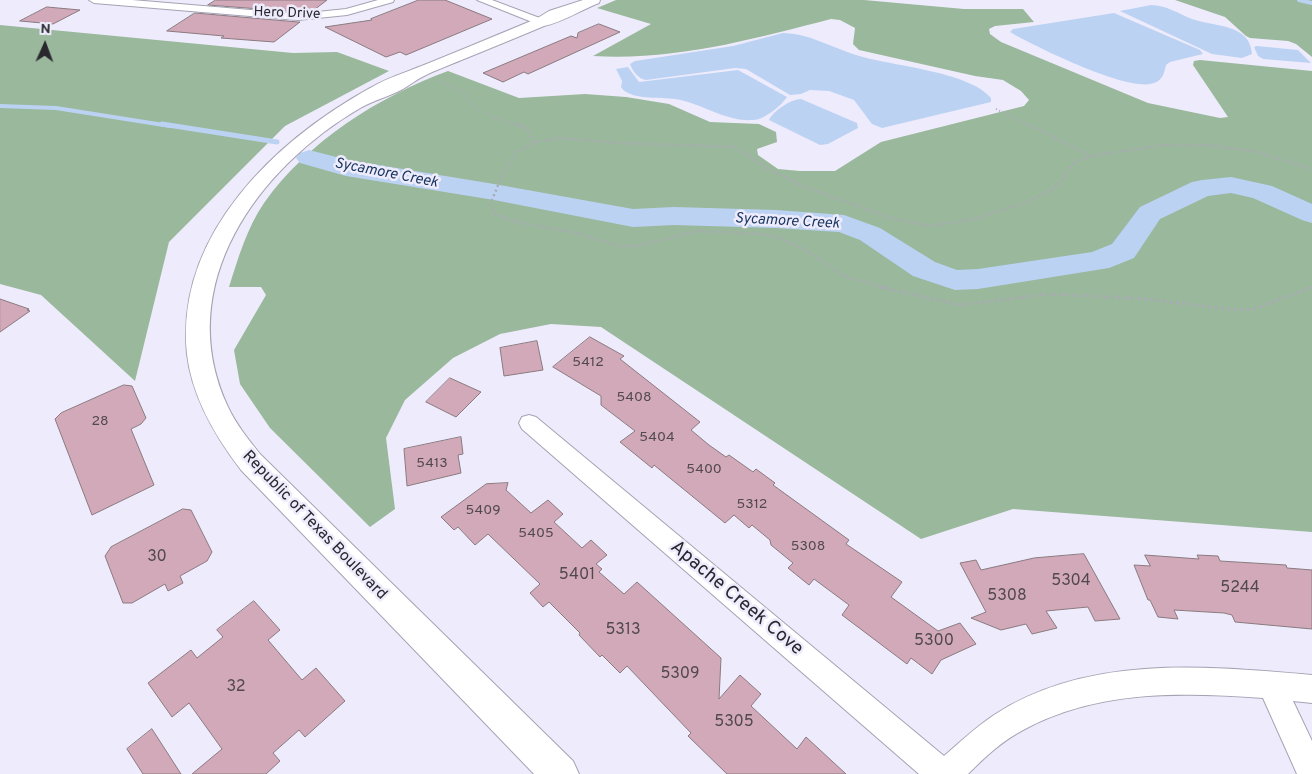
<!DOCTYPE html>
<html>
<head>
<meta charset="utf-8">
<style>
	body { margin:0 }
	#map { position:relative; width:1312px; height:774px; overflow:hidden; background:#eeecfc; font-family:Overpass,sans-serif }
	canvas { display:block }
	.north { position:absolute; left:20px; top:20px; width:50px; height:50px; -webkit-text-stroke:4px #eeecfc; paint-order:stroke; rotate:2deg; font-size:14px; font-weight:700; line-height:20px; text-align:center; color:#28282e }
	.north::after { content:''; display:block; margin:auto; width:18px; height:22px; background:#28282e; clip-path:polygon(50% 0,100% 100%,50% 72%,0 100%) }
</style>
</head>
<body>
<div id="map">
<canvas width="1312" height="774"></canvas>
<div class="north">N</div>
</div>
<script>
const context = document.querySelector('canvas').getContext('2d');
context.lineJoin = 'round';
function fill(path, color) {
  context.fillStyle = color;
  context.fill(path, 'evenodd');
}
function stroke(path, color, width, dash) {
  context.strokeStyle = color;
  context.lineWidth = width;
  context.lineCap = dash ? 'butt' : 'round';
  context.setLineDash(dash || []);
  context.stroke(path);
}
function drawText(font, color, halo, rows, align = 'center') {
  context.font = font + ' Overpass,sans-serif';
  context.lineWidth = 5;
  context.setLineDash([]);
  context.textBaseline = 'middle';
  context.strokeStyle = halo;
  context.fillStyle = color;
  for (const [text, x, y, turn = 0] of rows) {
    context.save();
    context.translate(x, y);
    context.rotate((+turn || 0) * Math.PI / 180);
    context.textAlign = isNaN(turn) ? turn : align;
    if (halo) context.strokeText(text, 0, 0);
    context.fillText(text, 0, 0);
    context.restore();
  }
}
fill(new Path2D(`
	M616,0h248l100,9h59l11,13 -39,4 -6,3 1,5 11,8 147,61 72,15 8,-1 -35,-52 1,-4 6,-1 112,11v461l-299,-23 -92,30 -320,-212 -50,-3 -51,10 -47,24 -48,42 -19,38 9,71 -25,18 -100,-99 -30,-44 -6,-34 32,-55 -5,-8h-32c9,-29 18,-59 35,-84 44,-62 114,-106 184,-132l71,27 66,-4 41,3 43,7 41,18 49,2 17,8 1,10 -20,7 1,6 20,14 22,2h35l46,-29 143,-36 5,-6 -8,-9 -18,-11 -28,-4 -116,-26 -6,-6 2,-16 -15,-8 -9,-1c-78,20 -156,42 -238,37l58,-32 -54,-16z
	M1175,0h137v57l-16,-13 -8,-3 -38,-3 -4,-2 -21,-19z
	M0,25l293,28 44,-1 52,19 -104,55 -116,116 -34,139 -94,-86 -41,-11z`), '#9ab89c');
fill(new Path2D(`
	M1151,5c15,0 28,9 41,14 22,8 58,4 60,35l-10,4 -30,-4 -92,-43z
	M1114,13l86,37 3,4 -33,8 -4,3c-2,8 -3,15 -12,18 -25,10 -120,-37 -144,-51l3,-3z
	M783,33c25,0 50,15 73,22 34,11 113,16 135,43v4l-109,26 -10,-4 -18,-24 -25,-9 -19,-1 -9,4 -11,1 -44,-26 -11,-1 -89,12c-8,-1 -14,-10 -16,-16l5,-3 98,-15z
	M1257,46l41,4 13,13 -48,-4 -5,-3 -4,-9z
	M628,67l11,15 99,-12 49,27c-6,9 -23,23 -34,23 -28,2 -51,-17 -78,-21 -14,-2 -47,1 -54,-12l1,-6 -6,-12z
	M801,99l56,24 1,5 -30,16 -8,1 -51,-25c4,-9 22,-21 32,-21z`), '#bcd2f3');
stroke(new Path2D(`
	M1299,0l13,3
	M0,106l56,2 114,18`), '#bcd2f3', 4);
stroke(new Path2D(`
	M162,124l115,18`), '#bcd2f3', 5);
fill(new Path2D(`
	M309,150l39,10 146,24 139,25 41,-2 102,3 68,5 36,13 55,34 22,8 21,-1 114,-17 20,-8 28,-37 52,-25 10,-2 29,-3 41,9 40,18v19l-10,-3 -49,-22 -22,-5 -23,3 -48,23 -26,39 -25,10 -131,21 -23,1 -42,-14 -53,-36 -21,-8 -63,-4 -102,-3 -41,2 -139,-27 -148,-24 -46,-13 -4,-5 4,-5z`), '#bcd2f3');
const building = new Path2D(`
	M216,0h111l-13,10 -16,2 -90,-7z
	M419,0h26l47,19 -86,36 -6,-3 -14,5 -61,-30 47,-7 -1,-1z
	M47,7l33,3 -27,14 -33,-3z
	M195,13l103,9h2l-26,20 -53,-4 3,-2 -57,-5z
	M599,24l21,8 -92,42 -4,-2 -21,10 -20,-9 88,-37 6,2 1,-5z
	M0,299l29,10 -2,1 3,1 -30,21z
	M590,337l34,19 -4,3 80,63 -9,8 18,15 17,12 3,-2 24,17 3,-3 19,14 -2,2 76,55 -3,4 56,38 -11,15 47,34 22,-8 16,21 -35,16 -9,14 -21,-16 -4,6 -65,-49 7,-10 -35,-26 -5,6 -21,-17 5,-5 -22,-18 -1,-5 -18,-15 -3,3 -15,-13 -9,8 -71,-58 -2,3 -32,-26 15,-11 -34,-26v-9l-48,-29z
	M537,341l6,29 -39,6 -4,-28z
	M450,378l31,14 -25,25 -30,-15z
	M124,385l8,1 14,32 -5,6 -10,5 23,56 -62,30 -37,-96 6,-6z
	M461,437l2,17 -5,1 3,18 -54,13 -3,-37z
	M508,483l-2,7 25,23 17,-13 15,14 -9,8 28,26 9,-8 16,15 -11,9 6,5 -3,3 25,22 13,-12 84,76 -2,41 21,-24 21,19 -10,12 46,43 9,-12 40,37h-119l-39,-38 3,-3 -64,-67 -7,7 -18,-18 -2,2 -21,-22 1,-2 -31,-31 -6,5 -13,-14 10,-9 -52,-50 -13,11 -17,-18 -4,3 -13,-13 45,-33z
	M183,509l8,1 21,42 -5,9 -27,15 3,7 -15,8 -3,-7 -33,19h-9l-18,-47 6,-9z
	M1084,554l36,65 -25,2 -7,-14 -42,4 11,17 -25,6 -6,-10 -25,6 -30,-12 15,-6 -26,-49 16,-3 5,10 53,-12z
	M1145,555l54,4 -2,-4 21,1 2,5 66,4 1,3 25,2v59l-77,-7 -3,-7 -8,-2 -50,-3 4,9 -20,-2 -8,-17h-2l-14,-35 16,1z
	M254,601l26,29 -12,10 34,40 14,-12 29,33 -40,36 -6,-7 -26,23 7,8 -14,13h-74l30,-25 -33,-46 -17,14 -24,-34 43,-33 6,8 26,-21 -6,-7z
	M152,729l29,45h-38l-16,-25z`);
fill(building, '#d1a9b8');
stroke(building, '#8a7a80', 1);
const minor = new Path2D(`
	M89,0h43l166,14 48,-5 32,-9h16l-1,2 -46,13 -49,5 -204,-17z
	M477,0h15l53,20 1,2 -5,3 -4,-1z
	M529,415l7,2 408,339c16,-14 32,-29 50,-41 94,-61 212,-49 318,-40v28l-19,-2 19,40v33h-15l-34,-76c-81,-6 -165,-8 -238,31 -22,11 -40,28 -57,45h-49l-397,-345 -3,-6 3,-6z`);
const tertiary = new Path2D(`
	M583,0h17l-1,3c-18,7 -36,19 -55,23 -26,11 -53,22 -80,33 -14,6 -29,11 -42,18 -6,3 -12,8 -19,12 -13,7 -28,11 -41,18 -104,60 -191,178 -134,300 8,17 20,32 32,47l313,307 6,13h-45l-293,-304c-26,-34 -49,-73 -54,-116 -12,-120 89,-214 185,-267 17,-10 35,-15 52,-22 38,-15 75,-31 112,-46l13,-8z`);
stroke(minor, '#a5a3b3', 2);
stroke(tertiary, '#a5a3b3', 2);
stroke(new Path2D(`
	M437,81l24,9 15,18 17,9 27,9
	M996,109l33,17`), '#aaa9b5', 2, [1, 2.5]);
stroke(new Path2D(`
	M516,124l9,3 10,15
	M1027,124l64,32
	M886,288l-42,-12 -39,-26 -24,-12 -18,-4 -66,-3 -59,15h-19l-47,-14 -60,-11 -18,-8 -4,-8 13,-32 15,-22 17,-9 24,-4 59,5 118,4 34,23 35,17 86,31 39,8 45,-7 52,-17 25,-12 9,-8 10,-16 5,-5 21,-6 67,-10h42l47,6 59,18
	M1309,288l3,-1`), '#aaa9b5', 2.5, [2, 3]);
stroke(new Path2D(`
	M880,287l80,18 90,-11 96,5 89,11 19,-1 58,-22`), '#aaa9b5', 3, [2.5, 4]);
fill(minor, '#fff');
fill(tertiary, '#fff');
drawText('14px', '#28282e', '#eeecfc', [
	["Hero Drive",287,14,2]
]);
drawText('14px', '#524850', null, [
	["5412",588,363],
	["5408",634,398],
	["28",100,422],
	["5404",657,438],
	["5413",432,464],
	["5400",704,470],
	["5312",752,505],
	["5409",483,511],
	["5405",536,534],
	["5308",808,547]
]);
drawText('italic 15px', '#18355e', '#eeecfc', [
	["Sycamore Creek",386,174,11],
	["Sycamore Creek",787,222,3]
]);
drawText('16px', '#28282e', '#eeecfc', [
	["Republic of Texas Boulevard",314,526,46]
]);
drawText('16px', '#524850', null, [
	["30",157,558],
	["5401",577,576],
	["5304",1071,582],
	["5244",1240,589],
	["5308",1007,597],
	["5313",623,631],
	["5300",934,642],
	["5309",680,675],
	["32",236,688],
	["5305",734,723]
]);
drawText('19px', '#28282e', '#eeecfc', [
	["Apache Creek Cove",736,599,40]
]);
</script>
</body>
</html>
